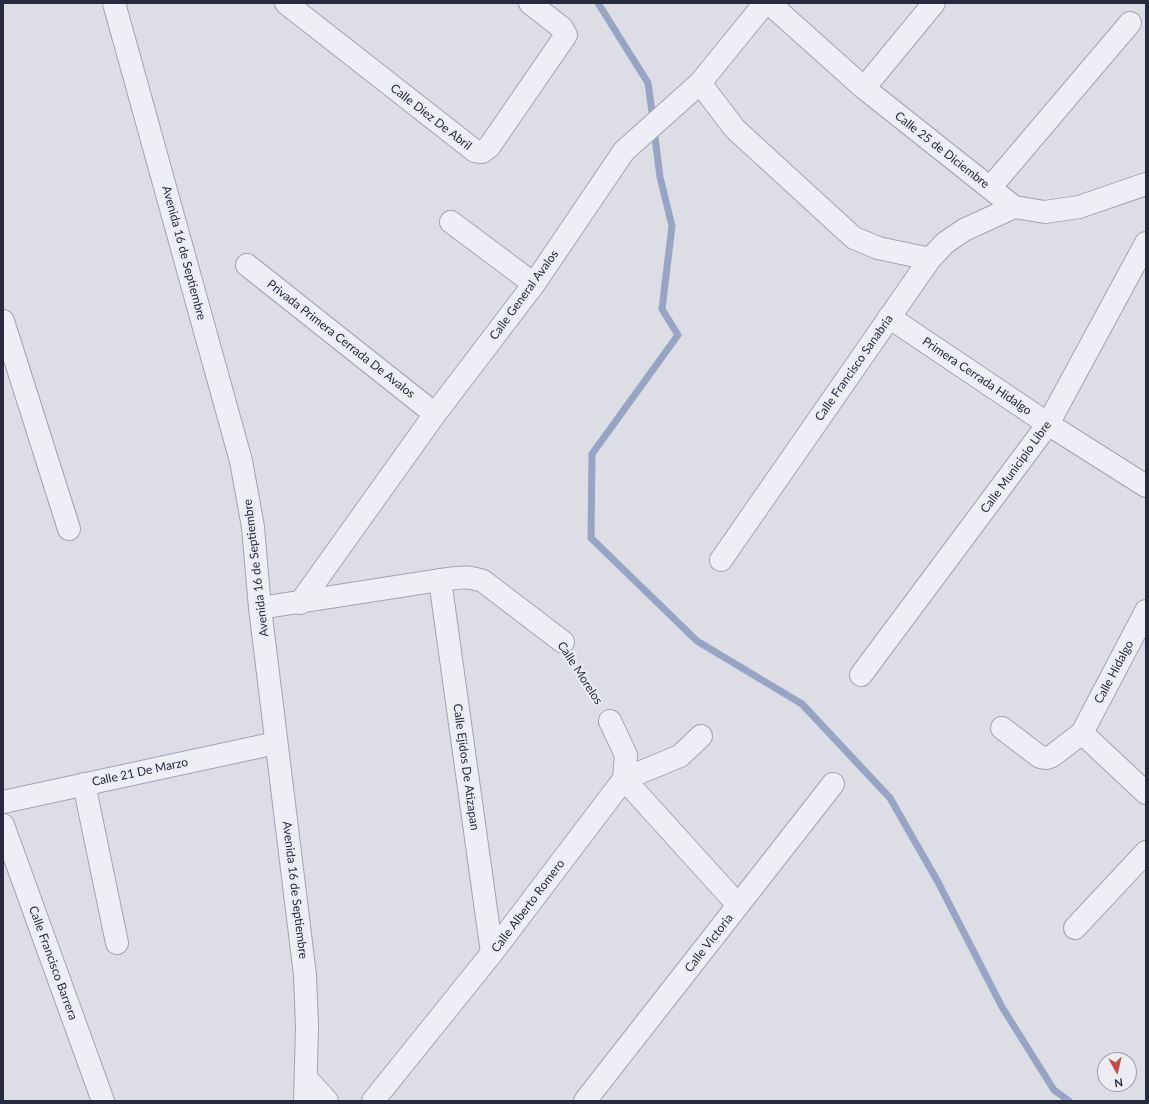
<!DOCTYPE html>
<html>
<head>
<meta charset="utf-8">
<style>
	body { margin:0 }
	#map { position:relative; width:1149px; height:1104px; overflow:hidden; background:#dcdde5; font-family:Lato,sans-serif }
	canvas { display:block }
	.frame { position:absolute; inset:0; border:4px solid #262a3a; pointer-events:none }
	.north { position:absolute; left:1097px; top:1052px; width:40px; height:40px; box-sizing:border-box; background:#ebedf3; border:1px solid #9c9fa9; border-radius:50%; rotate:172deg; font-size:11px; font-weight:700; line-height:16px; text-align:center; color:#262a3a }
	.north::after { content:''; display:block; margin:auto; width:14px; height:18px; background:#c54c45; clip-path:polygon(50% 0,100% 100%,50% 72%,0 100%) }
</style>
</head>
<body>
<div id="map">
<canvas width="1149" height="1104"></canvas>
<div class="frame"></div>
<div class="north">N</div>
</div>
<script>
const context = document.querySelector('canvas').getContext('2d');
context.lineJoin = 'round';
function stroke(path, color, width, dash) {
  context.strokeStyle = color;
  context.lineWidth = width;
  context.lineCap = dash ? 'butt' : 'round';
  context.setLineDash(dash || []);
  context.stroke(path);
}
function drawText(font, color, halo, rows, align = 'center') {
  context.font = font + ' Lato,sans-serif';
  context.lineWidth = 4;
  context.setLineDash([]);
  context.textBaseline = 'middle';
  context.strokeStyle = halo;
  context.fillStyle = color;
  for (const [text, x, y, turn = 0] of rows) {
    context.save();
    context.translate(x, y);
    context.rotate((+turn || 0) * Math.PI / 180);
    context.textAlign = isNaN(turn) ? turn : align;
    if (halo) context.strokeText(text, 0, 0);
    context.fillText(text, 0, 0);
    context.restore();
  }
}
stroke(new Path2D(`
	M598,3l50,80 5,36
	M654,130l6,47 12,49 -10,83 16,26 -86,119 -1,84 106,103 105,63 88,94 48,84 64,125 52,83 15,11`), '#98a4c4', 7);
const street = new Path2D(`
	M114,3l127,458 12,66 7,81 45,367 2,51 -2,75
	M286,3l189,148 7,1 7,-5 77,-112 -4,-7 -32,-25
	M769,3l95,85 150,119 31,5 34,-5 67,-23
	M700,83l35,46 119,109 24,10 52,11
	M864,88l70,-85
	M990,188l140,-165
	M451,222l83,62
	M247,265l188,149
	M889,317l159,107 98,62
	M3,321l66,208
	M721,560l209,-301 15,-16 19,-13 50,-23
	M440,580l52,373
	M300,603l135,-189 99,-130 90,-133 76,-68 65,-80
	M260,608l180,-28c16,-2 27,-5 43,1l80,61
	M861,675l187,-251 98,-181
	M610,721l16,34 -2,24 114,126
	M1002,728l38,29 6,1 6,-2 30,-23 64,-122
	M1082,733l64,60
	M84,784l33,159
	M3,802l273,-59
	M3,825l100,276
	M1075,928l71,-76
	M306,1078l21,23
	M373,1101l119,-148 132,-174 56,-23 21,-20
	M585,1101l248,-317`);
stroke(street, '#a2a4ae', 24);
stroke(new Path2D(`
	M574,661l25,41`), '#b6b8c0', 2.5, [3, 3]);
stroke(street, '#eeeff4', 22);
drawText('12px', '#262a3a', '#ebedf3', [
	["Calle Diez De Abril",431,117,38],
	["Calle 25 de Diciembre",942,150,38],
	["Avenida 16 de Septiembre",184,253,75],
	["Calle General Avalos",524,295,-54],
	["Privada Primera Cerrada De Avalos",341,339,38],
	["Calle Francisco Sanabria",854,368,-55],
	["Primera Cerrada Hidalgo",977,376,34],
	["Calle Municipio Libre",1016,467,-54],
	["Avenida 16 de Septiembre",256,568,-97],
	["Calle Hidalgo",1114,672,-62],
	["Calle Morelos",580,673,57],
	["Calle Ejidos De Atizapan",466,767,82],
	["Calle 21 De Marzo",140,772,-12],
	["Avenida 16 de Septiembre",295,890,83],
	["Calle Alberto Romero",528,906,-53],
	["Calle Victoria",709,943,-52],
	["Calle Francisco Barrera",53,963,70]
]);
</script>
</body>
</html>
